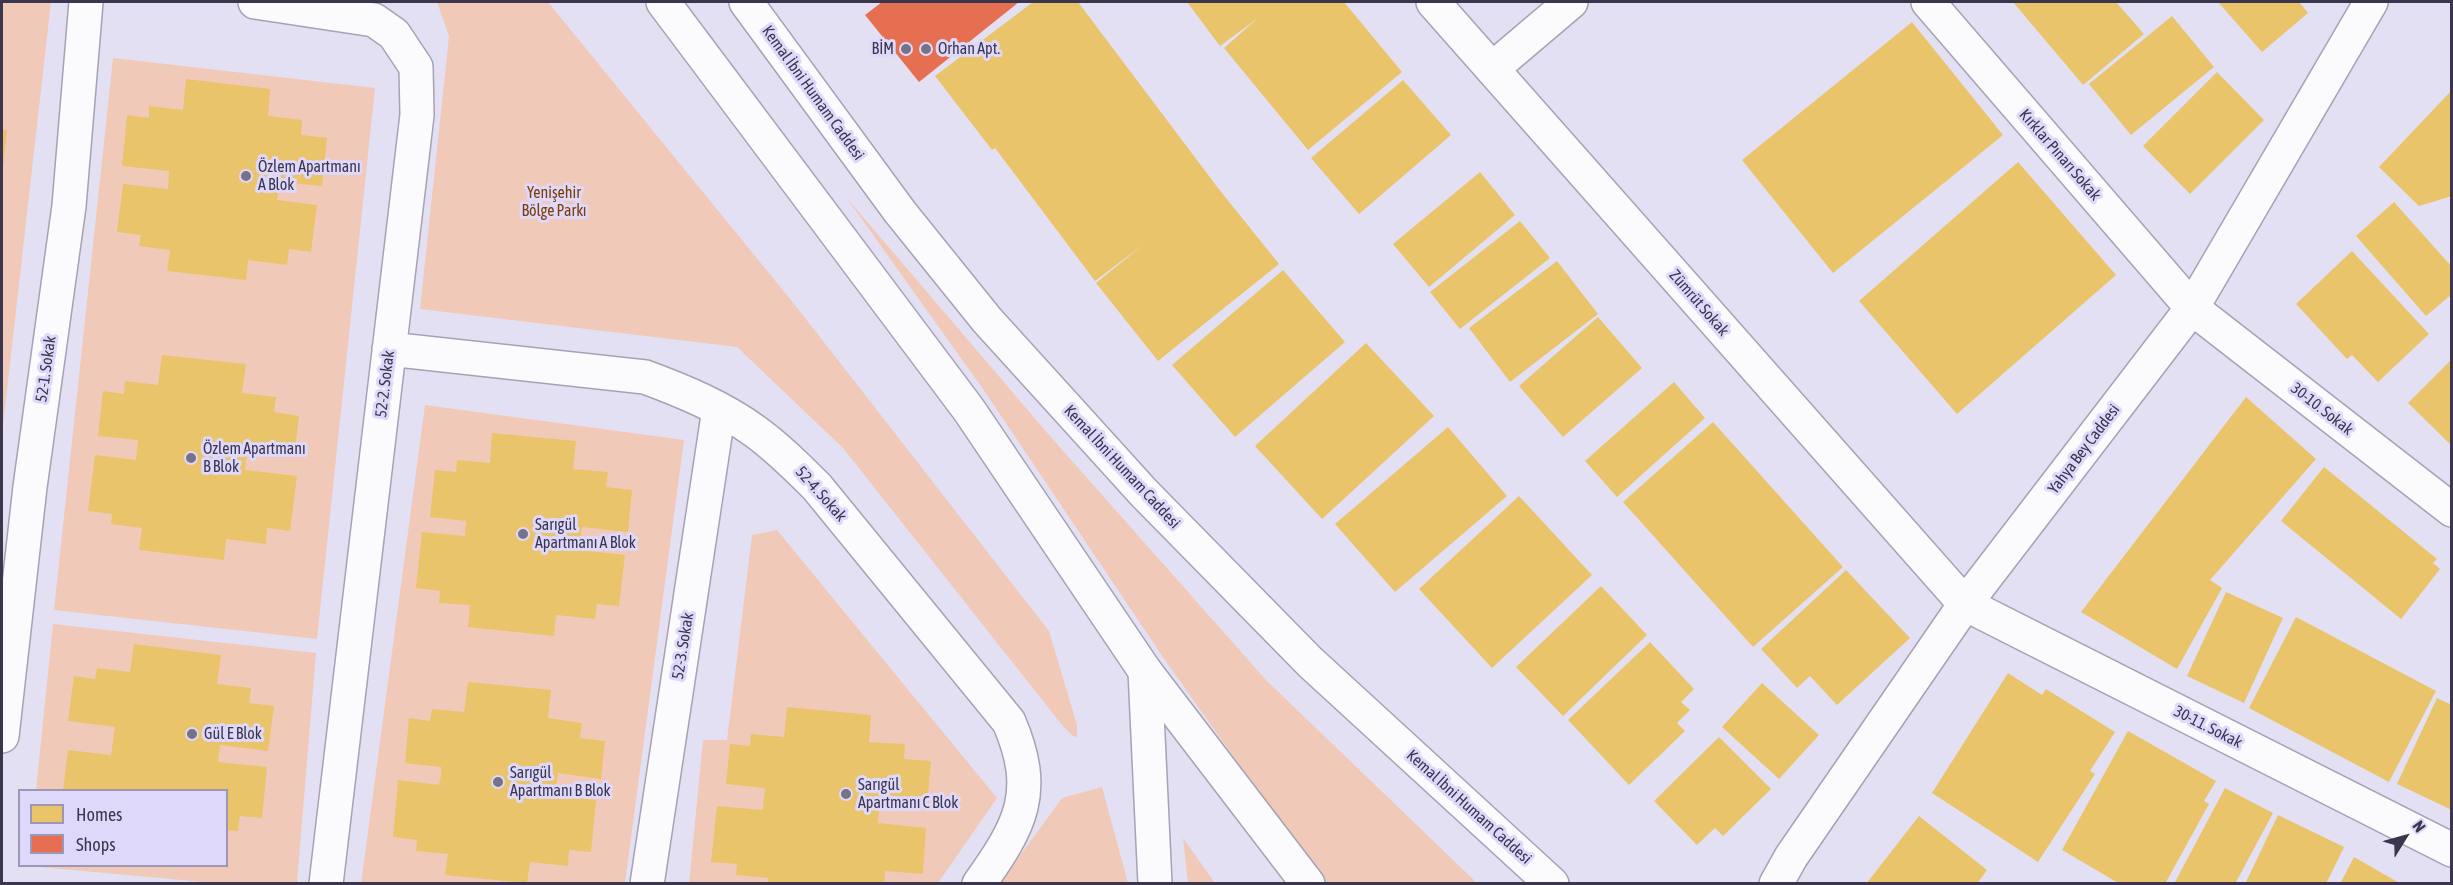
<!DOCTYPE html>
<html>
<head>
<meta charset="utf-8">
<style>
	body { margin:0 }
	#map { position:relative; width:2453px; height:885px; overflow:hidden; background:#e3e0f3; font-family:"Asap Condensed",sans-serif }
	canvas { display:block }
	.frame { position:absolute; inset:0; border:3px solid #3b364d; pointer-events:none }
	.legend { position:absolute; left:18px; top:789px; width:210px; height:78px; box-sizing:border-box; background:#ded8fb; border:2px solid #9d97b5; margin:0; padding:8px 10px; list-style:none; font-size:18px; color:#3b364d }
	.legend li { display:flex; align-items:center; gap:12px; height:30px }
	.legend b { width:30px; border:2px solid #9d97b5 }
	.north { position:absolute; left:2375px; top:807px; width:60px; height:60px; -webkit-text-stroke:4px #ded8fb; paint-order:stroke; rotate:53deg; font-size:16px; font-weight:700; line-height:24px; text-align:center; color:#3b364d }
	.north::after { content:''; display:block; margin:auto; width:21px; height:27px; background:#3b364d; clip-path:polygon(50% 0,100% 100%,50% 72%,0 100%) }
</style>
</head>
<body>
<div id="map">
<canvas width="2453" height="885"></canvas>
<div class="frame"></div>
<ul class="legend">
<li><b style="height:16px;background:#e9c46a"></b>Homes</li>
<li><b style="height:16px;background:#e76f51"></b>Shops</li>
</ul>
<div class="north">N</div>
</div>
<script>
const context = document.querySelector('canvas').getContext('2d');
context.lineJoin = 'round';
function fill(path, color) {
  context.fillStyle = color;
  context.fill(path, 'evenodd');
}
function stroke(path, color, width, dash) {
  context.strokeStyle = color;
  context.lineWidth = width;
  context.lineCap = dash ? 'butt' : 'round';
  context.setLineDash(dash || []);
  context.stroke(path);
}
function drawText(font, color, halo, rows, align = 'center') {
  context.font = font + ' "Asap Condensed",sans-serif';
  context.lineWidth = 6;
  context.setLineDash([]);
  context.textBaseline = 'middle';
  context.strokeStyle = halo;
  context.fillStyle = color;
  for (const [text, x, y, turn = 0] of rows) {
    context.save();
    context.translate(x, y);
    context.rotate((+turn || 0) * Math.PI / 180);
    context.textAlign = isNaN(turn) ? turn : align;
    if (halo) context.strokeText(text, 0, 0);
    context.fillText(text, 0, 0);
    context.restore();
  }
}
fill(new Path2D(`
	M2,2h49l-49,432z
	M437,2h111l247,303 254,326 28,94v12l-4,-1 -11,-11 -219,-277 -106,-101 -317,-38 29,-273z
	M113,58l262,30 -58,551 -263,-29z
	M846,197l203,238 217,245 211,203h-154l-156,-220 -184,-274z
	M425,405l259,35 -59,443 -264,1z
	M777,530l220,268 -59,85 -249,1 14,-144h24l25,-205z
	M53,624l263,29 -19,230h-83l-185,-17h197v-76h-190z
	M1102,787l26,96h-128l62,-85z
	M1183,838l32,45h-27z`), '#f1c9b9');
fill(new Path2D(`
	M1033,2h45l140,186 61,76 -121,97 -62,-78 48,-39 -49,37 -100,-133 -3,2 -57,-74z
	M1187,2h157l58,70 -94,78 -84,-102 34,-30 -38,28z
	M2013,2h103l28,32 -61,51z
	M2218,2h81l9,11 -46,39z
	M2172,16l42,51 -83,68 -42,-51z
	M1912,22l91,113 -170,138 -91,-113z
	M2217,72l47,48 -74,74 -47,-48z
	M186,79l84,10 -2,27 34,4 -1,15 26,3 -5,48 -42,-4 -3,18 40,5 -6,47 -22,-3 -2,16 -39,-5 -2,20 -79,-9 3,-21 -31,-4 2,-11 -24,-3 6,-48 45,5 1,-18 -47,-5 5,-51 22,3v-12l34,4z
	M1403,80l48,55 -92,79 -48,-56z
	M2452,90v106l-33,10 -40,-39z
	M2,130h5l-4,37h-1z
	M2018,162l98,113 -159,139 -98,-113z
	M1480,172l35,43 -86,72 -36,-43z
	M2394,202l58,65v27l-26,22 -70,-80z
	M1520,221l30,37 -90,71 -30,-37z
	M2352,251l77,83 -51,48 -26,-27 -5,4 -51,-55z
	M1557,261l41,53 -88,68 -41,-54z
	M1283,270l62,72 -110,95 -63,-72z
	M1598,317l44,51 -79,69 -44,-51z
	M1366,343l68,73 -112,103 -67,-73z
	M162,355l84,9 -4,29 34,4 -2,15 25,4 -5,40 -46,-6 -2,10 -1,10 52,6 -7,55 -23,-3 -1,16 -40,-5 -2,21 -85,-10 3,-22 -31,-4 1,-10 -24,-3 7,-56 41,5 2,-20 -40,-4 5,-45 21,3 1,-13 33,4z
	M2452,359v87l-44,-43z
	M1674,382l31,36 -88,79 -32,-36z
	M2246,397l70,62 -106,121 12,8 -45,81 -96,-57z
	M1713,422l130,145 -90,80 -130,-145z
	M1448,427l59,69 -112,96 -60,-68z
	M492,433l84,8 -3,28 35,3 -2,15 26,3 -4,42 -46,-5 -3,23 46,5 -6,51 -22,-2 -2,15 -39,-4 -2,21 -86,-9 2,-22 -31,-2 1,-12 -24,-3 6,-56 43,4 1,-15 -36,-4 5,-47 21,2 1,-12 33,3z
	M2324,467l113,92 -4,4 7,6 -39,50 -120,-98z
	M1519,496l73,79 -100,93 -73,-79z
	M1846,570l64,68 -73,67 -27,-29 -13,12 -36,-39z
	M1601,586l46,49 -84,81 -47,-49z
	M2226,592l57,26 -39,85 -57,-27z
	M2296,617l140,74 -47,91 -140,-74z
	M1650,642l44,47 -13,13 9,8 -13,13 8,8 -56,54 -61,-65z
	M134,644l87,11 -4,29 34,4 -2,15 25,3 -6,45 -48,-6 -1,9 -1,8 49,5 -5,51 -22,-2 -2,15 -12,-1v-40h-163l5,-40 43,5 4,-28 -47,-6 6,-45 21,3 2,-11 33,4z
	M2008,673l34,22 4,-6 69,43 -25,39 5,3 -57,88 -106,-69z
	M468,682l83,8 -3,28 34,5 -2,15 25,3 -4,38 -43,-6 -2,15 -1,7 41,5 -5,52 -22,-2 -1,16 -38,-4 -3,21 -82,-8 3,-21 -32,-3 1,-11 -24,-3 5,-57 41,5 2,-10v-8l-36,-4 4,-45 21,3 2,-12 32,3z
	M1762,683l57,52 -40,44 -57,-52z
	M2437,698l15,7v105l-55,-26z
	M787,707l84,8 -2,27 36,2 -1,15 27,2 -4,43 -47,-4 -2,23 48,5 -3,46 -38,-3 -1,13h-117l1,-6 -32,-3 1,-11 -26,-2 6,-56 46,4 2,-22 -39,-4 4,-40 20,2 1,-12 33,3z
	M2128,731l88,50 -12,20 5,3 -44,80h-45l-58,-34z
	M1719,737l52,52 -48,47 -8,-8 -18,17 -43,-44z
	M2225,788l48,25 -38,71h-61z
	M2278,815l66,32 -18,37h-81z
	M1919,816l68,54 -10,14h-111z
	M2354,857l47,27h-61z`), '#e9c46a');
fill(new Path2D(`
	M882,2h137l-100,80 -54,-67z`), '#e76f51');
const minor = new Path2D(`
	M255,2l119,18 20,14 22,33 1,48 -91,769
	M1433,2l532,602 487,246
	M1928,2l264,306 260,202
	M1492,69l79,-67
	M389,349l256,28c38,14 77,30 111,55 22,16 42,36 61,55l192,235c30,70 12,103 -30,162
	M1145,671l10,213
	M2,736l28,-249 39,-281 17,-204
	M647,884l72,-475
	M1776,884l15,-27 174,-253 227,-296 179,-306`);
const major = new Path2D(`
	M663,2l306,408 176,261 163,213
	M746,2l154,210 87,108 157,173 166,169 242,222`);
stroke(minor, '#a5a2b4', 36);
stroke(major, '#a5a2b4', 36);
stroke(minor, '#fbfafd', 33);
stroke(major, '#fbfafd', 33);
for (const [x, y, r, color] of [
	[906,49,6,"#767287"],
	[926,49,6,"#767287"],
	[246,176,6,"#767287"],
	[191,458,6,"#767287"],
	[523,534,6,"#767287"],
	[192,734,6,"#767287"],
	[498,782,6,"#767287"],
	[846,794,6,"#767287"]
]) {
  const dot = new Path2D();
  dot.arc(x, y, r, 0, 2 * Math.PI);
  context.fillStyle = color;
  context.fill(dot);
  stroke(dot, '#ded8fb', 2);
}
drawText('16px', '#3b364d', '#ded8fb', [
	["BİM",894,49,"right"],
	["Orhan Apt.",938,49],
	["Özlem Apartmanı",258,167],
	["A Blok",258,185],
	["Özlem Apartmanı",203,449],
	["B Blok",203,467],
	["Sarıgül",535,525],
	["Apartmanı A Blok",535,543],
	["Gül E Blok",204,734],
	["Sarıgül",510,773],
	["Apartmanı B Blok",510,791],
	["Sarıgül",858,785],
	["Apartmanı C Blok",858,803]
], 'left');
drawText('16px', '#3b364d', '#ded8fb', [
	["Kemal İbni Humam Caddesi",813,93,54],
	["Kırklar Pınarı Sokak",2060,155,49],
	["Zümrüt Sokak",1699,303,49],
	["52-1. Sokak",46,369,-82],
	["52-2. Sokak",385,384,-83],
	["30-10. Sokak",2322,409,38],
	["Yahya Bey Caddesi",2084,449,-53],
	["Kemal İbni Humam Caddesi",1122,467,47],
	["52-4. Sokak",821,494,48],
	["52-3. Sokak",683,646,-81],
	["30-11. Sokak",2208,727,27],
	["Kemal İbni Humam Caddesi",1469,807,42]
]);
drawText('16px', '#7d3c01', '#ded8fb', [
	["Yenişehir",554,193],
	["Bölge Parkı",554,211]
]);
</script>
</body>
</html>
